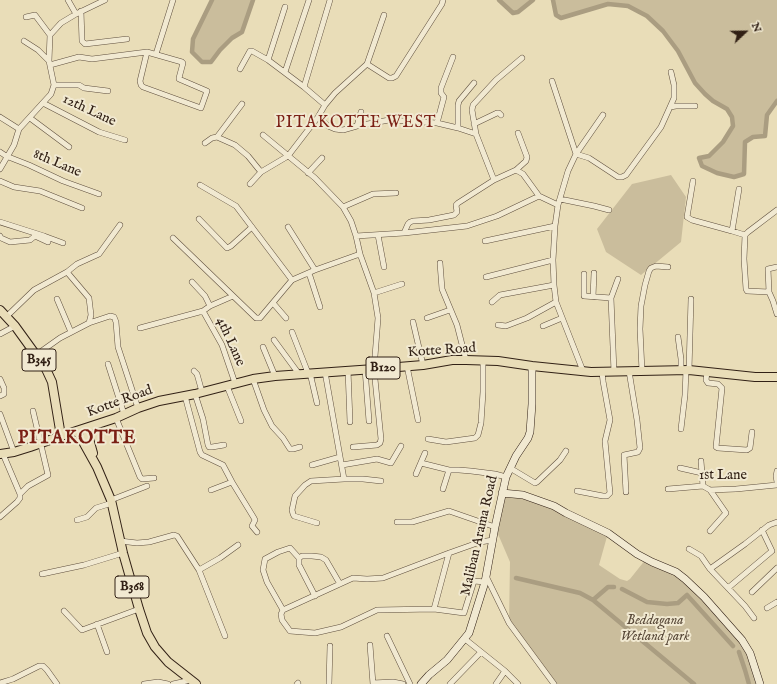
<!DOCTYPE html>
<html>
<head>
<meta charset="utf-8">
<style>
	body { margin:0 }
	#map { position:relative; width:777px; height:684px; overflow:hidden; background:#e9ddb8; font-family:"IM FELL English",serif }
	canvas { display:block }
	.north { position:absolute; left:725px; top:12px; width:40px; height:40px; -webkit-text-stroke:3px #f1e9d1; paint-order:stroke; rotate:68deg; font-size:11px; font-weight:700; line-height:16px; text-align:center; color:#312015 }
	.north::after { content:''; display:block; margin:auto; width:14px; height:18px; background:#312015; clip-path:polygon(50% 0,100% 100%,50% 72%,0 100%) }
</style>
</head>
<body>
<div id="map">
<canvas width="777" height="684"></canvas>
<div class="north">N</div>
</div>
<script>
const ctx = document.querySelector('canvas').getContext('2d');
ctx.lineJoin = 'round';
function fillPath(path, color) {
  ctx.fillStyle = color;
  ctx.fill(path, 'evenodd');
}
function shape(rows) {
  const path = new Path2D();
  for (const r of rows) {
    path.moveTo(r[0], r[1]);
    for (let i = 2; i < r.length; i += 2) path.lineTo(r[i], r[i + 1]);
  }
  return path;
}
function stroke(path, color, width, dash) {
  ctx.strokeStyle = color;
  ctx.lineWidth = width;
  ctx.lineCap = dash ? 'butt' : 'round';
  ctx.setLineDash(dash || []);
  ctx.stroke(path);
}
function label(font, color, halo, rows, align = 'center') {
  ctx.font = font + ' "IM FELL English",serif';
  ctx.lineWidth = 4;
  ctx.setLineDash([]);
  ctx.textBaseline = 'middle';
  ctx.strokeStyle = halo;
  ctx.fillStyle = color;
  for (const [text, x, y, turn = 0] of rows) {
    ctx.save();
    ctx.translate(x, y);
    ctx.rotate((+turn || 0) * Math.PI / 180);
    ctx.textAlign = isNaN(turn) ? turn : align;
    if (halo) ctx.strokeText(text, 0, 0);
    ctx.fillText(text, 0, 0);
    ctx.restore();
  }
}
const green = shape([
	[212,0,253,0,242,32,232,38,220,50,211,62,202,62,192,52,193,39],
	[499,0,533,0,518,12,513,13],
	[553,0,777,0,777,101,767,115,765,136,753,137,746,142,744,174,734,177,717,173,702,166,699,158,710,156,723,142,733,126,732,117,727,109,713,101,705,94,695,83,678,51,663,31,647,16,628,6,608,4,561,18,556,15],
	[671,175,686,197,681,242,641,275,606,252,597,229,632,184],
	[502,493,523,495,608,533,599,565,620,579,627,581,630,579,646,559,676,572,742,640,760,684,554,684,509,623,510,562,495,527]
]);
const canal = shape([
	[212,0,193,39,192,52,202,62,211,62,220,50,232,38,242,32,253,0],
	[499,0,513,13,518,12,533,0],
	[553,0,556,15,561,18,608,4,628,6,647,16,663,31,678,51,695,83,705,94,713,101,727,109,732,117,733,126,723,142,709,156,699,158,702,166,717,173,734,177,744,174,745,142,753,137,765,136,767,115,777,101],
	[516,578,580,593,593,600,694,684],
	[622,589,647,602,667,604,678,603,687,595,733,646],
	[593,600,608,587,614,587],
	[739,652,745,670,749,684]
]);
const street = shape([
	[68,0,76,14],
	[81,11,82,41,85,44,127,39],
	[26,17,35,15,50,35],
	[24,41,38,50,49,61],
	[156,54,173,0],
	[268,60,285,7],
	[367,64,389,78,392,78,396,76,442,4,443,0],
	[50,65,79,57,92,59,147,52,182,62,183,63,179,78,179,79,207,91,201,108,143,87,141,85,140,81,147,52],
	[240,69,250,51,252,51,268,60,304,87,325,105],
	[285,72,309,0],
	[552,81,576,154,589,158,618,177,622,177,626,175,661,127,670,107,676,106,695,106],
	[54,85,79,85,84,88,108,91],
	[304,87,330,0],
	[43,103,99,132,125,140],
	[670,107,674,98,674,85,671,72],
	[0,117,19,129],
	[318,117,328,126,335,129,343,130,357,126,361,112],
	[30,118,69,147],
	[437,123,444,97,441,93,441,88,453,57],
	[474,124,497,113,499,113,501,115],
	[357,126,389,120,437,123,458,128,476,134,472,110,473,105,496,80,522,58],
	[458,128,458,105,459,101,474,83],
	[476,134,494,180,516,170,523,174,539,196,558,205],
	[263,135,315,178,343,207,351,221,356,236,360,254,374,293,378,318,374,369,381,439,380,443,377,445,353,447],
	[217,137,242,104],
	[205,143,212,138,217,137,235,145,248,156,261,172],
	[0,152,6,156,29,165,63,181,99,194],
	[0,169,14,145,19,129,51,94,54,85,49,61,50,35,61,23,76,14,105,0],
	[516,170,526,161,527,157,518,133],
	[308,173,322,158],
	[0,181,14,187,40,191,82,208],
	[693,181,687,217,692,220,732,231,739,189],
	[250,184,261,172,288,156,318,117,325,105,335,93,367,64,384,15],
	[200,185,236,206,292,280],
	[560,199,594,206,609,210],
	[343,207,373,194,396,193],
	[777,210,748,232,745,235,744,259,746,289,747,291,769,292,773,301,777,314],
	[199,219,227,248,231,246,252,227],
	[0,222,44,236,63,243],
	[288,227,315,270],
	[732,231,745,235],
	[404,233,408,224,410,222,413,221,429,220,454,215,457,212,456,205,458,203,494,180],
	[378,235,384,267],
	[0,236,1,238,10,242,30,240,35,236,48,242],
	[356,236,404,233,467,226,497,216,539,196],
	[173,238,256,318,260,318,292,280,315,270,360,254],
	[485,241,555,226],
	[440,263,442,289,457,325,466,360],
	[67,272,89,298,91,315,89,323],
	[309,273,320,307],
	[584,274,584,296,611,298,614,372],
	[486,277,553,260],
	[192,282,205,296,210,306],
	[769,292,768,269,777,267],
	[374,293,402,284],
	[593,297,594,273],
	[611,298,618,279],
	[57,299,71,332],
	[492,302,500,295,554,285],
	[273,303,286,318],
	[203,311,222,345,235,383],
	[6,317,34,290,67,272,77,264,99,254,120,225],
	[427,318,450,310],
	[413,322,423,365],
	[498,325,506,326,527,318,556,302],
	[543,326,562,318],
	[140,328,203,311,210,306,233,296],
	[292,332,308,373],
	[0,334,15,326],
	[678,337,681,359,681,370],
	[274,340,299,374],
	[263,347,275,376],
	[36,355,60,338,89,323,110,316,114,317,116,322,118,347,138,408],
	[108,364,124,414],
	[407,366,418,420],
	[365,369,369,421],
	[348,370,350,422],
	[689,370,691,299],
	[194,371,197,374,202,392],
	[583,371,556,302,554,285,553,260,555,226,558,205,568,171,576,154,603,115],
	[642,371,640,329,641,306,645,285,649,271,651,268,656,266,668,267],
	[707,372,706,380,708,383,718,384,722,388,716,447,718,448,747,450,750,448,752,432],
	[310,373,317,403],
	[0,379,4,388,4,394,0,396],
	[253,379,264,410,272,426,283,438,290,449,293,449,300,447],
	[227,386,241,421],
	[195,394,203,419,208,445,209,447,212,447,224,445],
	[185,396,200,452,202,455,223,465,232,482,254,518,255,520,252,526,257,532],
	[0,414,14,452],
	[116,418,140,477,142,479,154,478],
	[681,429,685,395,686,370],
	[428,439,446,442,475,438,478,435,481,423,483,392,483,361],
	[3,454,20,494],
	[701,461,703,486],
	[421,463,449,470,459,470,471,471,495,474,506,477],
	[312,465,340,457],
	[342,465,377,459,391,463,401,446],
	[510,468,535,483,537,482,560,460,566,451],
	[680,468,702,473],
	[777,471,776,476,777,482],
	[416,474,425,453],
	[344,479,363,479,381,481],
	[443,489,449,470],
	[668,489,703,486,710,490,736,489,777,485],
	[211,490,232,482],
	[710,490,726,513,710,531],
	[577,491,603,496,607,496,610,493,605,441,610,420,603,381,602,372],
	[626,492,624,455,638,452,640,448,637,420,629,371],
	[111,500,147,486],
	[0,517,17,502,20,498,20,494,28,486,48,475,33,411],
	[77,520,87,517,96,508,112,503],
	[397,522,412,522,449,511,495,527],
	[317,523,294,516,293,514,292,510,295,496,305,485,311,481,344,479,325,372],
	[120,541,137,543,149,542,174,535,177,536,199,570,225,636],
	[689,549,701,556,710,569,745,606,754,618],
	[710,569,745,544,769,525,777,522],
	[199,570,220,558,238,545],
	[42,574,84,565,123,553],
	[486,576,509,623,554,684],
	[485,582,474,581,464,613,434,609,377,610,341,627,315,633,290,631,282,620,281,614,283,610,353,578,367,579,383,578,449,553,480,542,493,540],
	[728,588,772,551,762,530],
	[752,592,777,568],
	[315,596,299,565,299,558,302,556,312,556,321,557,326,560,340,584],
	[767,608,777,602],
	[434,609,449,553],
	[283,610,267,582,263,570,265,559,278,552,290,548,299,558],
	[64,611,81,629,82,630,139,609],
	[97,624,107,652],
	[387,636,410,684],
	[465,639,505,671,518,684],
	[370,645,373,684],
	[0,683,13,679,39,666,43,666,47,670,57,684],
	[373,683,393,682,403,684],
	[144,684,158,682,168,684],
	[173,684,191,680],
	[297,684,298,683],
	[329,684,330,646],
	[450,684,481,652],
	[496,684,505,671]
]);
const secondary = shape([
	[502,493,523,495,554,506,566,513,608,533,637,554,652,562,676,572,685,579,704,597,742,640,750,653,760,684],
	[421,684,429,675,447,660,469,633,485,582,495,527,506,477,516,456,528,438,530,432,532,404,532,366]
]);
const primary = shape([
	[0,310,15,326,36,355,46,369,52,382,61,436],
	[86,428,93,453],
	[77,431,97,467,111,500,123,553,139,609,147,633,155,647,168,662,196,684],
	[0,454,14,452,30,447,61,436,116,418,138,408,159,401,195,394,253,379,275,376,374,369,423,365,452,360,466,360,498,361,532,366,591,372,689,370,755,377,777,377]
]);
const shields = [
	[39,360,34],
	[383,368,34],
	[132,587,34]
];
const shieldNames = [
	["B345",39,360],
	["B120",383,368],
	["B368",132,587]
];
const streetNames = [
	["12th Lane",89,111,25],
	["8th Lane",57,164,23],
	["4th Lane",230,342,66],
	["Kotte Road",442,351,-4],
	["Kotte Road",120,402,-20],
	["1st Lane",723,476],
	["Maliban Arama Road",480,536,-77]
];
const parkNames = [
	["Beddagana",655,621],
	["Wetland park",655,637]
];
const quarterNames = [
	["PITAKOTTE WEST",356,124]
];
const districtNames = [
	["PITAKOTTE",77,439]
];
fillPath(green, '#cabd9c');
stroke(canal, '#aa9d81', 4.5);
stroke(street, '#5f4f3e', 6);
stroke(secondary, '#312015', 8);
stroke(primary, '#312015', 10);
stroke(street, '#f1e9d1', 5);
stroke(secondary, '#f1e9d1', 7);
stroke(primary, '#e9ddb8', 8);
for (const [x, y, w] of shields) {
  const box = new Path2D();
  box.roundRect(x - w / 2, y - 11, w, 22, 3);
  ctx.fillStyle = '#f1e9d1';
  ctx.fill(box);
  stroke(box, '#312015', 1);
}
label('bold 13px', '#312015', null, shieldNames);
label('14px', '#312015', '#f1e9d1', streetNames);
label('italic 14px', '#574737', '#f1e9d1', parkNames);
ctx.letterSpacing = '1px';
label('16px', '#7a1f14', '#f1e9d1', quarterNames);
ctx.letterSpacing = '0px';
ctx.letterSpacing = '1px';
label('bold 18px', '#7a1f14', '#f1e9d1', districtNames);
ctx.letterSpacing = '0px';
</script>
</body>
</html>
